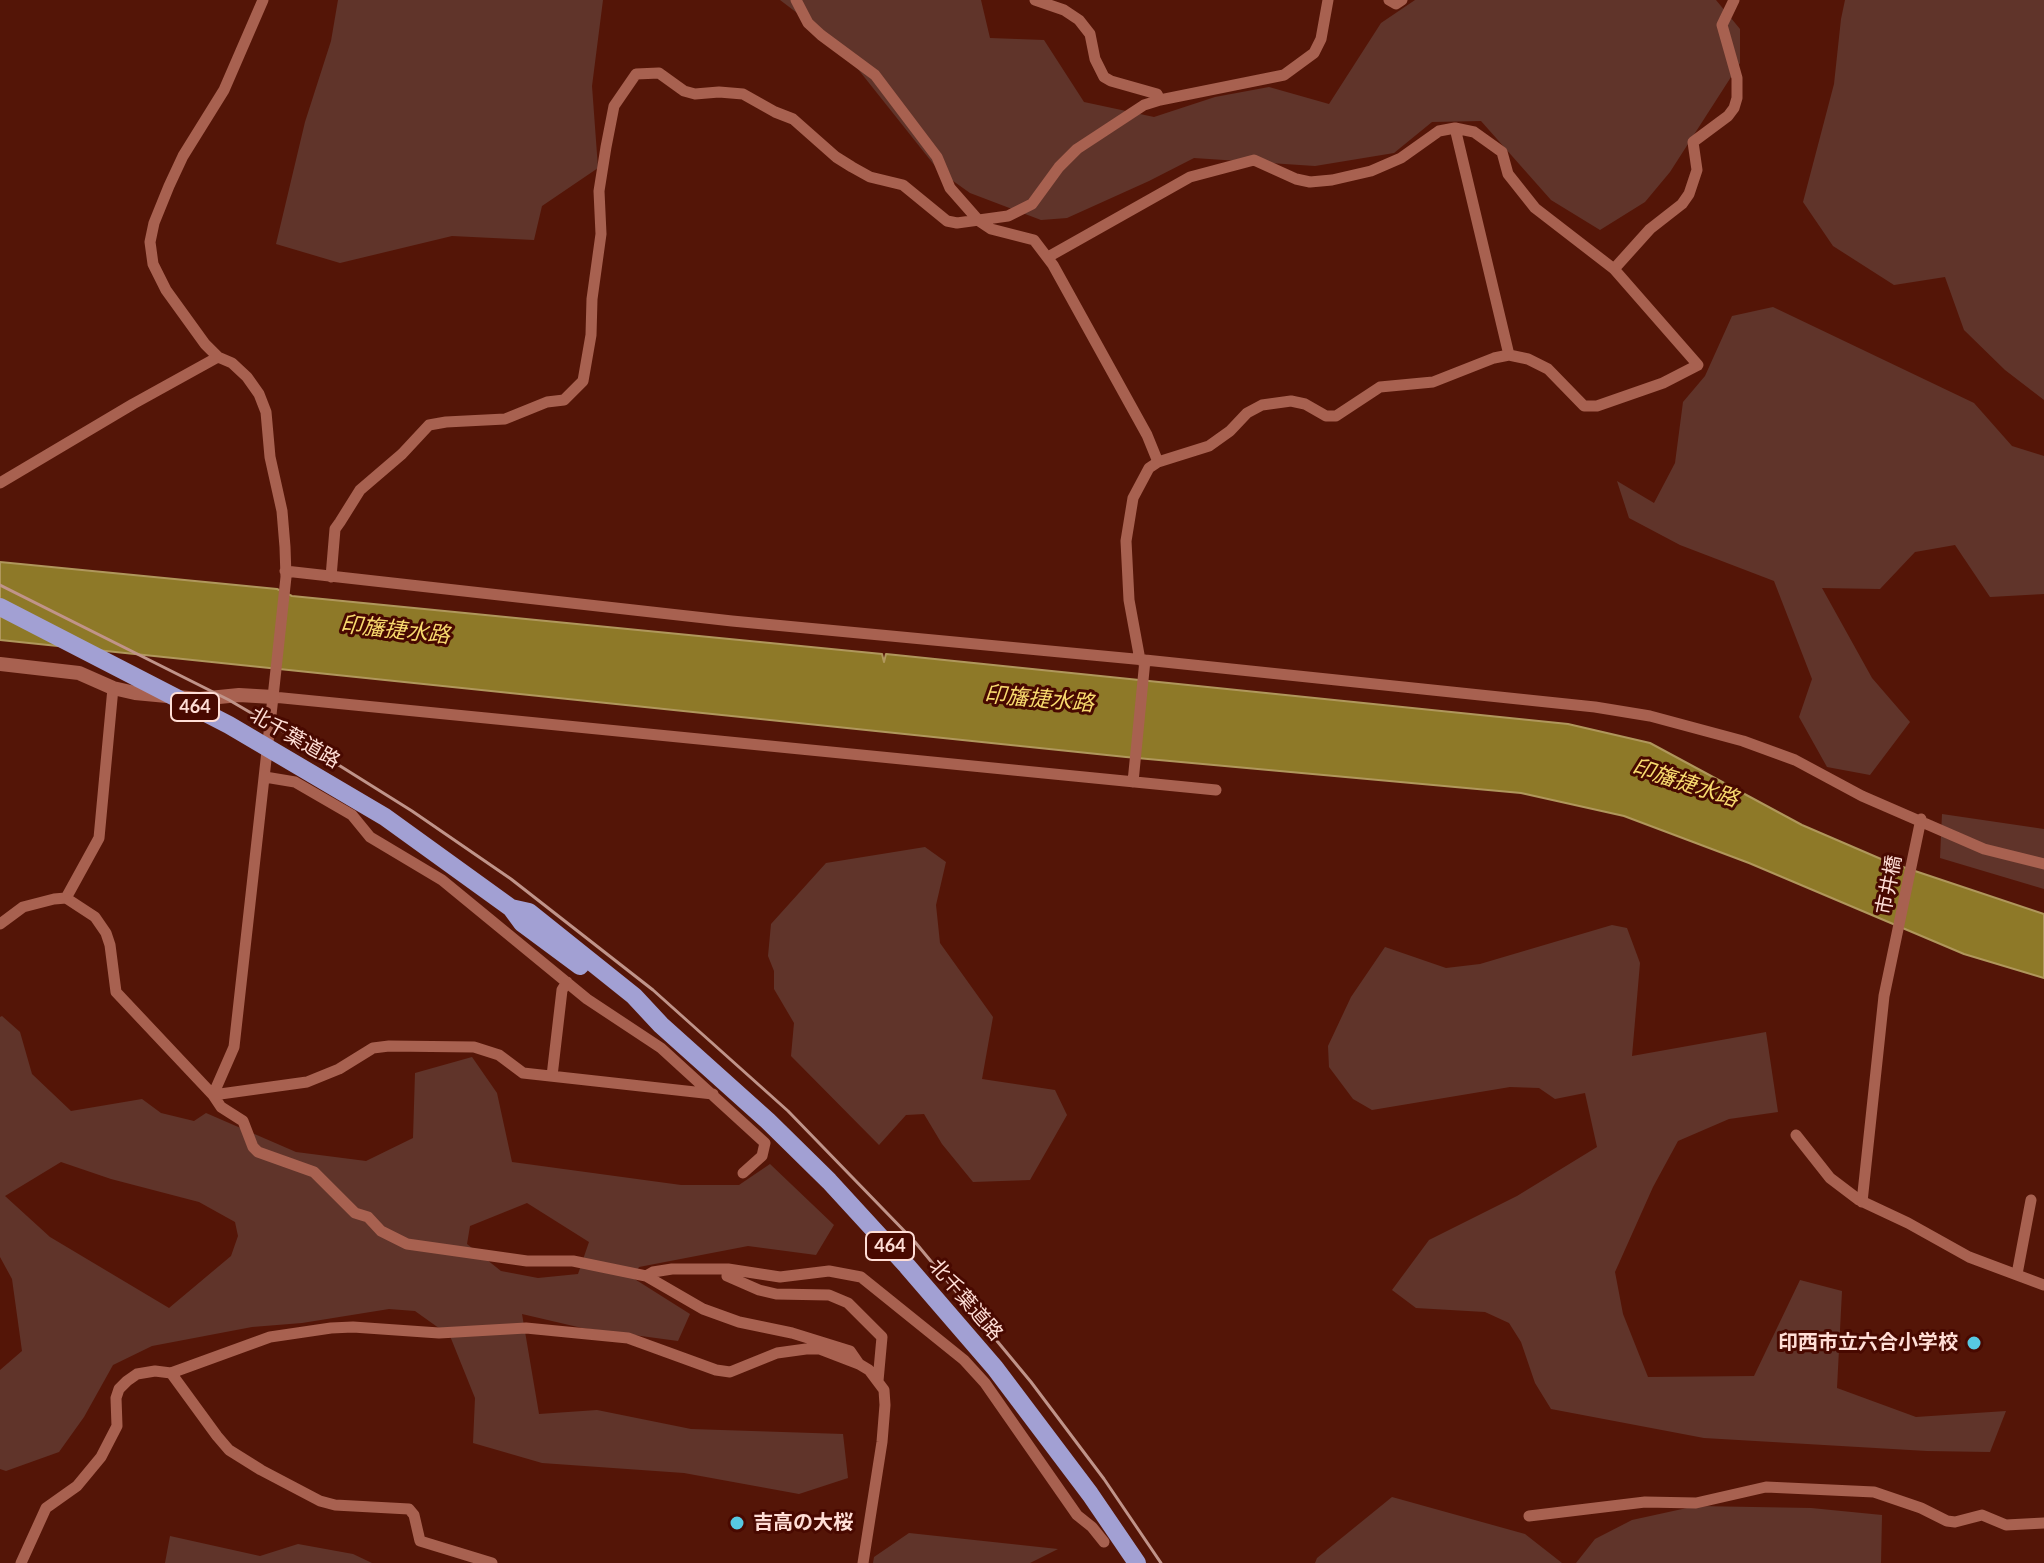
<!DOCTYPE html>
<html>
<head>
<meta charset="utf-8">
<style>
	body { margin:0 }
	canvas { display:block; background:#541507 }
</style>
</head>
<body>
<canvas width="2044" height="1563"></canvas>
<script>
const ctx = document.querySelector('canvas').getContext('2d');
ctx.lineJoin = 'round';
function fillPath(path, color) {
  ctx.fillStyle = color;
  ctx.fill(path, 'evenodd');
}
function shape(rows) {
  const path = new Path2D();
  for (const r of rows) {
    path.moveTo(r[0], r[1]);
    for (let i = 2; i < r.length; i += 2) path.lineTo(r[i], r[i + 1]);
  }
  return path;
}
function stroke(path, color, width, dash) {
  ctx.strokeStyle = color;
  ctx.lineWidth = width;
  ctx.lineCap = dash ? 'butt' : 'round';
  ctx.setLineDash(dash || []);
  ctx.stroke(path);
}
function label(font, color, halo, rows, align = 'center') {
  ctx.font = font + ' Lato,"Noto Sans JP",sans-serif';
  ctx.lineWidth = 6;
  ctx.setLineDash([]);
  ctx.textBaseline = 'middle';
  ctx.strokeStyle = halo;
  ctx.fillStyle = color;
  for (const [text, x, y, turn = 0] of rows) {
    ctx.save();
    ctx.translate(x, y);
    ctx.rotate((+turn || 0) * Math.PI / 180);
    ctx.textAlign = isNaN(turn) ? turn : align;
    if (halo) ctx.strokeText(text, 0, 0);
    ctx.fillText(text, 0, 0);
    ctx.restore();
  }
}
const green = shape([
	[338,0,603,0,592,86,598,168,542,206,534,240,452,236,340,263,276,244,305,122,331,41],
	[780,0,981,0,990,38,1044,40,1084,102,1154,117,1215,97,1269,87,1329,104,1381,23,1415,0,1716,0,1740,29,1740,63,1670,172,1645,202,1600,230,1551,200,1481,121,1432,122,1394,153,1315,166,1194,158,1149,181,1067,218,1041,220,970,193,939,171,838,44],
	[1845,0,2044,0,2044,400,2005,370,1964,330,1945,277,1894,285,1833,246,1803,202,1834,84,1841,19],
	[1773,307,1974,403,2012,446,2044,456,2044,594,1990,597,1955,545,1915,552,1880,589,1822,588,1872,678,1910,722,1870,775,1827,767,1799,717,1812,679,1774,581,1680,545,1629,518,1617,481,1654,503,1675,463,1683,402,1705,376,1732,316],
	[1942,814,2044,829,2044,889,1940,858],
	[925,847,946,862,936,905,940,943,993,1017,982,1079,1055,1090,1067,1115,1030,1180,973,1182,942,1144,924,1114,906,1115,879,1145,791,1056,794,1023,774,989,774,971,768,956,771,924,826,863],
	[1612,925,1627,928,1640,963,1632,1056,1766,1032,1778,1112,1729,1119,1678,1141,1653,1187,1615,1272,1623,1314,1648,1377,1754,1376,1800,1280,1842,1291,1837,1388,1916,1417,2006,1411,1990,1452,1927,1451,1704,1438,1551,1409,1535,1383,1521,1342,1509,1323,1485,1312,1416,1308,1392,1290,1429,1240,1517,1196,1597,1147,1585,1093,1555,1099,1539,1088,1510,1087,1372,1110,1353,1099,1329,1067,1328,1046,1351,997,1385,947,1446,968,1480,964],
	[2,1016,20,1032,32,1074,71,1111,142,1099,161,1113,194,1121,206,1113,296,1152,366,1161,413,1138,415,1073,472,1057,497,1093,512,1162,681,1185,739,1185,770,1164,834,1225,816,1255,748,1246,639,1267,633,1278,690,1314,678,1341,582,1328,522,1314,539,1414,597,1410,691,1429,843,1434,848,1478,799,1494,684,1473,542,1463,473,1443,475,1398,450,1336,415,1311,389,1309,302,1323,252,1327,152,1346,113,1365,84,1417,59,1452,6,1471,0,1469,0,1370,22,1351,12,1279,0,1257,0,1017],
	[61,1162,111,1179,199,1202,235,1222,238,1236,231,1256,169,1308,50,1237,5,1196],
	[527,1203,589,1242,578,1274,538,1278,501,1271,467,1244,470,1226],
	[1392,1497,1525,1534,1562,1563,1315,1563,1317,1558],
	[1696,1506,1811,1508,1882,1515,1881,1563,1576,1563,1595,1539,1632,1520],
	[909,1533,1058,1549,1030,1563,873,1563,874,1557],
	[170,1536,260,1556,298,1544,353,1554,372,1563,165,1563]
]);
const water = shape([
	[0,562,277,589,292,596,882,654,884,662,886,654,1568,724,1650,743,1802,825,1888,862,2044,914,2044,978,1964,954,1749,863,1624,816,1521,793,1126,757,0,640,0,562]
]);
const minor = shape([
	[263,0,224,90,183,156,169,186,154,223,150,242,153,264,166,290,205,344,218,357,232,363,247,377,259,394,266,412,270,457,282,511,285,547,286,577,273,697,234,1047,213,1095,221,1107,243,1121,253,1147,258,1152,314,1172,355,1213,368,1217,381,1231,407,1244,527,1261,573,1261,646,1276,703,1309,739,1322,792,1333,850,1351,859,1364],
	[796,0,808,23,821,35,875,75,937,157,950,188,979,221,991,229,1034,240,1053,265,1147,435,1158,462,1149,468,1133,498,1126,541,1129,600,1140,660],
	[1035,0,1064,10,1079,20,1090,34,1095,59,1104,77,1111,81,1157,94,1160,100],
	[1389,0,1396,4,1402,0],
	[1455,128,1509,355],
	[1048,257,1190,177,1254,160,1296,179,1310,182,1332,180,1371,171,1401,158,1439,131,1455,128,1474,132,1502,152,1508,174,1535,208,1614,269,1698,365,1663,383,1597,406,1584,406,1548,369,1528,359,1509,355,1494,358,1433,382,1380,387,1336,416,1326,416,1305,404,1291,401,1262,405,1247,413,1230,431,1209,446,1158,462],
	[1614,269,1650,229,1682,204,1689,194,1697,170,1693,142,1728,116,1734,108,1737,98,1737,78,1722,25,1734,0],
	[0,483,133,404,218,357],
	[285,571,732,621,1145,660,1595,707,1650,716,1743,741,1795,760,1862,796,1984,849,2044,864],
	[331,577,335,529,340,522,360,490,402,454,429,425,446,422,505,419,547,402,564,400,583,381,591,335,592,299,601,234,599,191,606,147,614,106,636,74,659,73,684,91,695,94,719,92,743,94,775,112,793,119,836,157,852,167,870,177,903,185,947,221,957,223,1008,216,1032,204,1059,167,1077,149,1144,105,1160,100,1284,75,1314,53,1321,39,1328,0],
	[273,697,1216,790],
	[265,777,295,782,352,815,370,837,442,880,587,999,661,1048,765,1143,762,1156,743,1173],
	[1133,782,1145,660],
	[66,898,99,838,113,688],
	[0,924,23,907,54,899,66,898,95,917,106,933,110,945,116,992,213,1095,307,1082,339,1069,373,1048,389,1046,474,1047,499,1055,523,1073,713,1094],
	[552,1076,562,990,567,982],
	[1796,1135,1830,1178,1859,1200,1908,1223,1969,1257,2044,1285],
	[1862,1202,1884,996,1921,819],
	[2017,1274,2031,1200],
	[646,1276,653,1272,672,1269,728,1269],
	[171,1373,217,1436,229,1450,261,1470,320,1501,335,1505,409,1509,414,1515,420,1541,492,1563],
	[878,1381,882,1337,848,1303,829,1295,776,1294,759,1290,727,1276,728,1269,780,1277,829,1271,861,1277,964,1360,985,1383,1077,1515,1092,1527,1104,1542],
	[1529,1516,1645,1502,1696,1503,1766,1487,1874,1492,1921,1508,1947,1521,1955,1522,1982,1515,2006,1525,2044,1523],
	[21,1563,46,1508,77,1486,101,1457,117,1426,116,1398,119,1389,127,1381,137,1374,155,1371,171,1373,270,1337,331,1328,353,1327,439,1333,526,1328,628,1338,716,1370,730,1372,777,1353,806,1349,820,1349,859,1364,869,1370,884,1390,885,1405,882,1442,863,1563]
]);
const tertiary = shape([
	[0,664,79,673,113,688,135,693,199,699,239,695,273,697]
]);
const trunk = shape([
	[0,607,229,725,385,817,511,908,522,923,580,966],
	[511,908,529,912,634,996,661,1025,768,1121,829,1181,907,1266,995,1368,1090,1494,1137,1563]
]);
const rail = shape([
	[0,585,229,700,321,754,412,811,511,879,653,990,788,1111,915,1242,1031,1382,1104,1479,1161,1563]
]);
const markers = [
	[1974,1343,8,"#57c9e2"],
	[737,1523,8,"#57c9e2"]
];
const shields = [
	[195,707,48],
	[890,1246,48]
];
const shieldNames = [
	["464",195,707],
	["464",890,1246]
];
const streetNames = [
	["北千葉道路",295,738,30],
	["市井橋",1889,885,-79],
	["北千葉道路",966,1300,49]
];
const poiNames = [
	["印西市立六合小学校",1958,1343],
	["吉高の大桜",753,1523,"left"]
];
const waterNames = [
	["印旛捷水路",395,630,6],
	["印旛捷水路",1039,699,5],
	["印旛捷水路",1685,783,18]
];
fillPath(green, '#60342a');
fillPath(water, '#8e7928');
stroke(water, '#b0975c', 2);
stroke(minor, '#a86150', 11);
stroke(tertiary, '#a86150', 14);
stroke(trunk, '#a2a0d3', 18);
stroke(rail, '#c0948a', 3);
for (const [x, y, r, color] of markers) {
  const dot = new Path2D();
  dot.arc(x, y, r, 0, 2 * Math.PI);
  ctx.fillStyle = color;
  ctx.fill(dot);
  stroke(dot, '#480900', 3);
}
for (const [x, y, w] of shields) {
  const box = new Path2D();
  box.roundRect(x - w / 2, y - 14, w, 28, 6);
  ctx.fillStyle = '#480900';
  ctx.fill(box);
  stroke(box, '#ffded6', 2);
}
label('bold 18px', '#ffded6', null, shieldNames);
label('20px', '#ffded6', '#480900', streetNames);
label('bold 20px', '#ffded6', '#480900', poiNames, 'right');
label('italic 22px', '#f8da6e', '#480900', waterNames);
</script>
</body>
</html>
